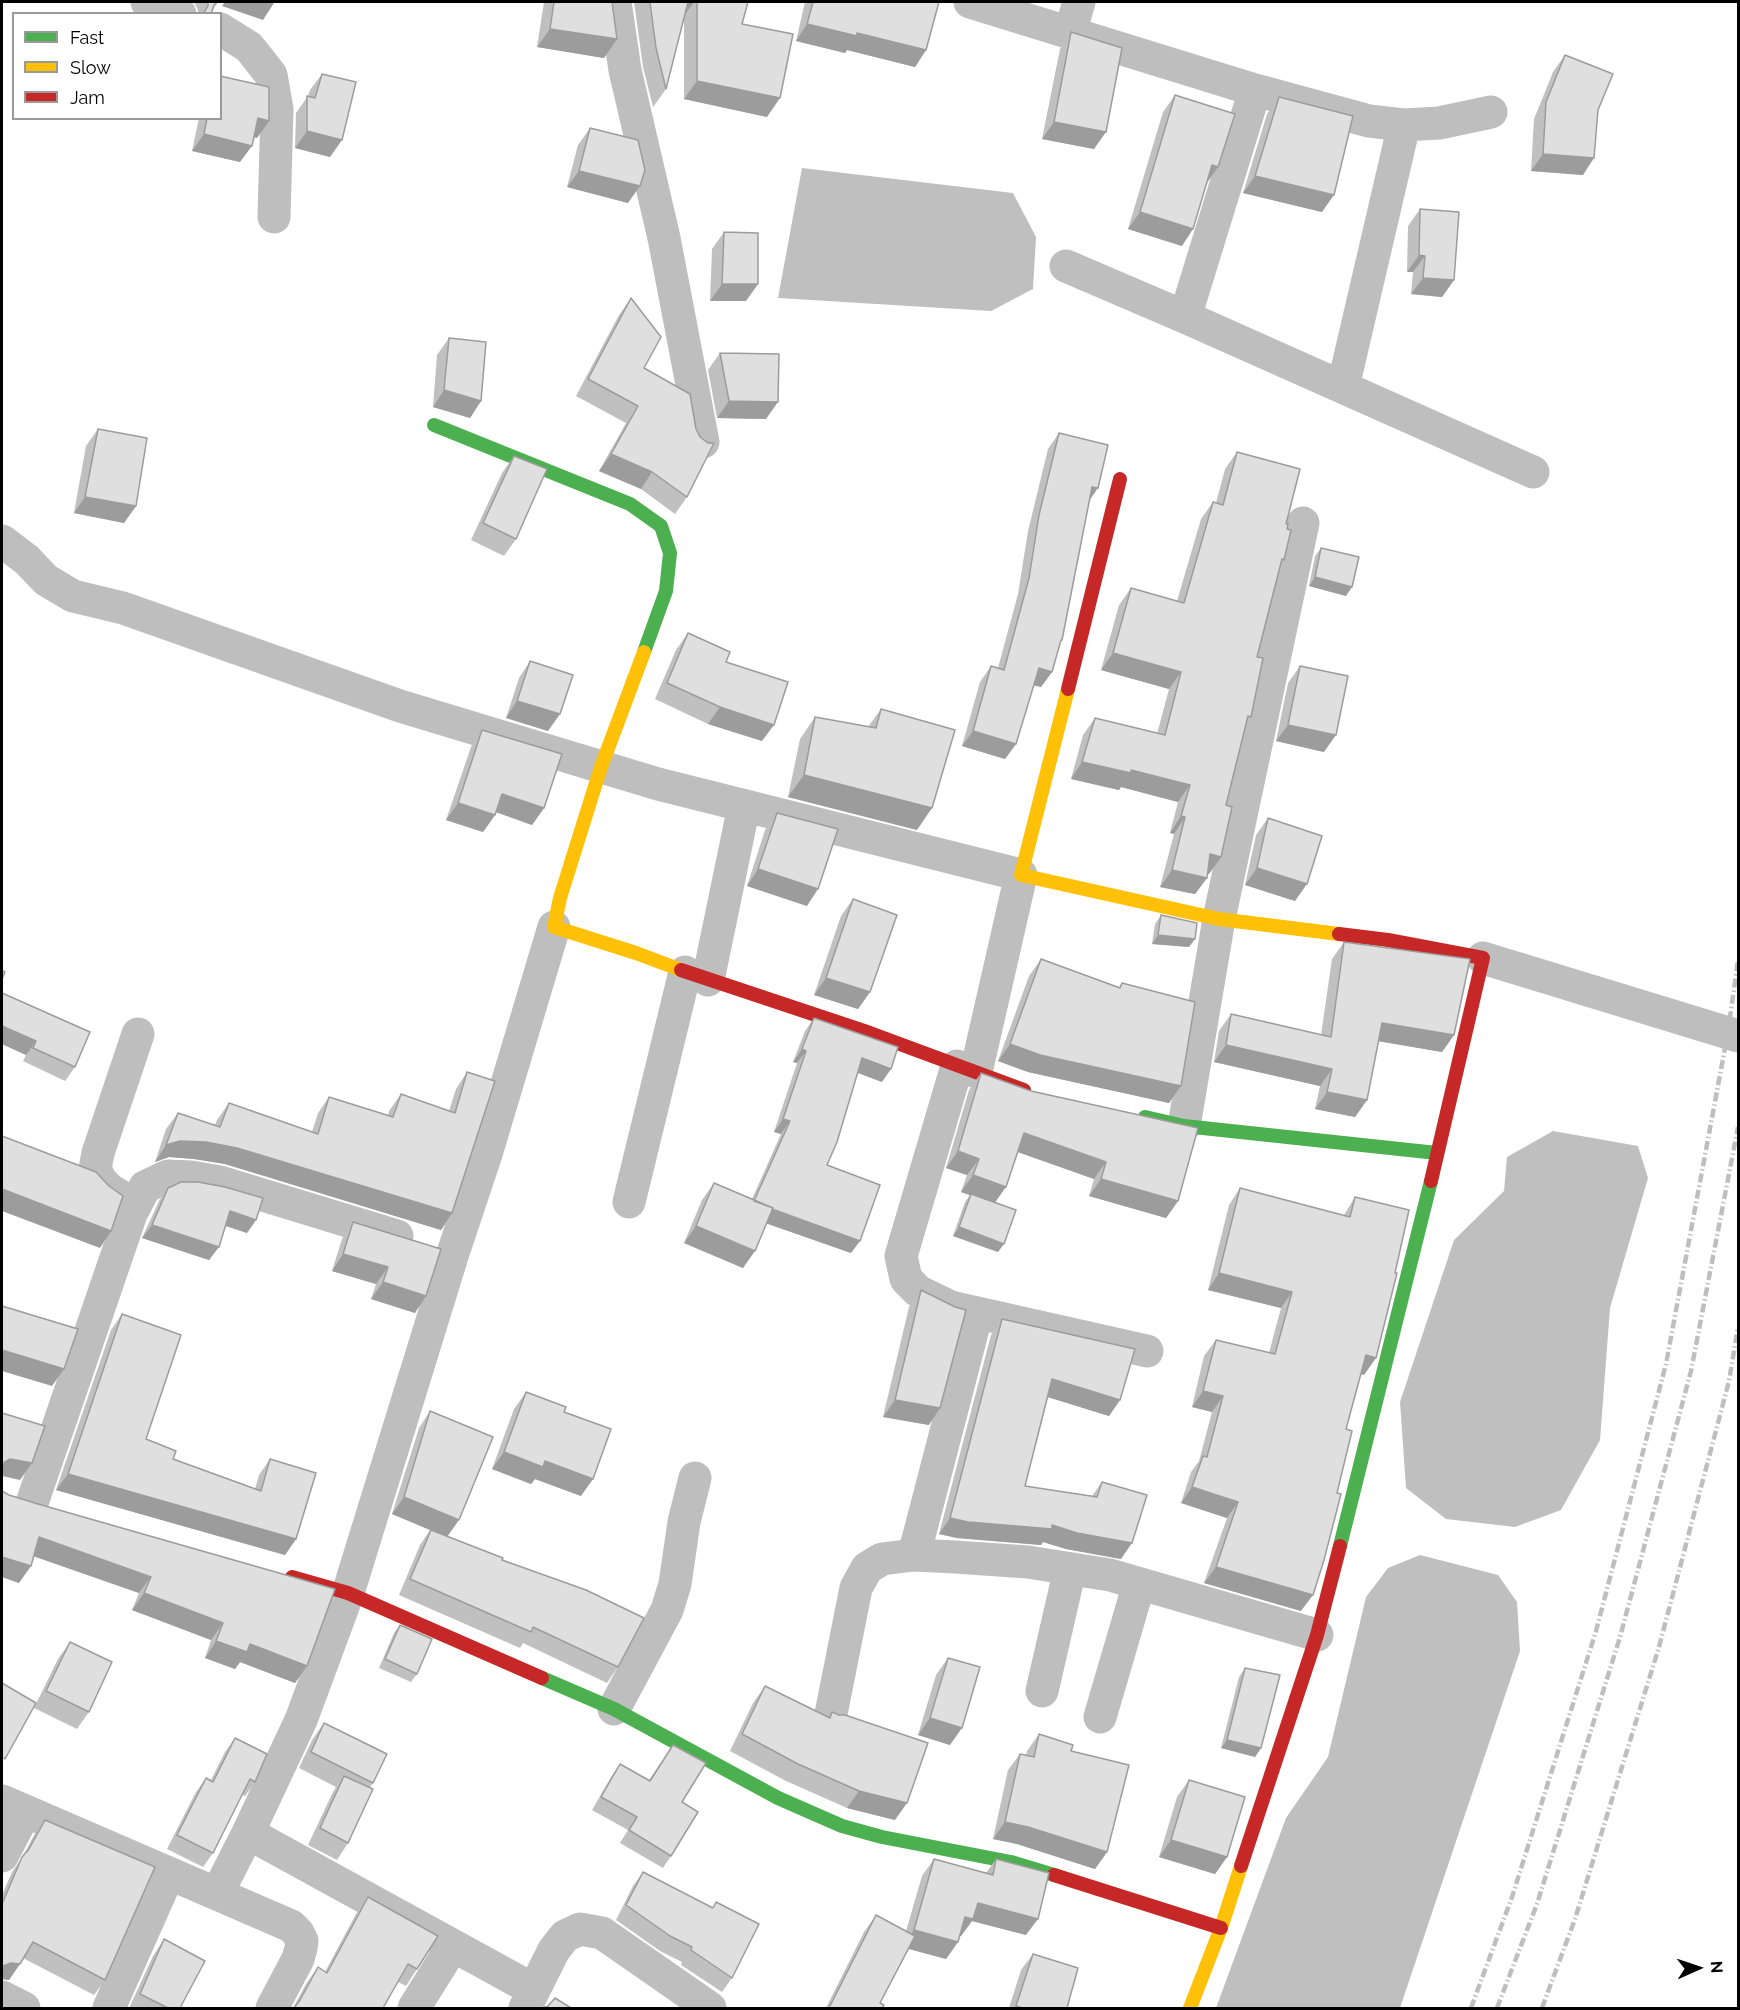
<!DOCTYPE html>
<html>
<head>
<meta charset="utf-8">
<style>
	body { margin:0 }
	#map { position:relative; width:1740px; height:2010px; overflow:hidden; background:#fff; font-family:Raleway,sans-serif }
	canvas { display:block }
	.frame { position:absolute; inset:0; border:3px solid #000; pointer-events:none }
	.legend { position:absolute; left:12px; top:12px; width:210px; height:108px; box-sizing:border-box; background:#fff; border:2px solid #999; margin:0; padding:8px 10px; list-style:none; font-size:18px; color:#000 }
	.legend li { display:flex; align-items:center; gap:12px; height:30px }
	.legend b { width:30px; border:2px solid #999 }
	.north { position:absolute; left:1668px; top:1938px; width:60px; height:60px; -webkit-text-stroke:4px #fff; paint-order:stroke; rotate:87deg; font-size:16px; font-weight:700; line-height:24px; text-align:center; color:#000 }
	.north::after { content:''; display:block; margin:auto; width:21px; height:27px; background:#000; clip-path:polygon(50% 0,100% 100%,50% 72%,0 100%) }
</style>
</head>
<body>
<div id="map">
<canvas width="1740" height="2010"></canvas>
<div class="frame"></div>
<ul class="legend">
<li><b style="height:8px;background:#4caf50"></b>Fast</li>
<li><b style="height:8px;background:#ffc107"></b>Slow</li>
<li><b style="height:8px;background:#c62828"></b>Jam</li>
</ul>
<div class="north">N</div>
</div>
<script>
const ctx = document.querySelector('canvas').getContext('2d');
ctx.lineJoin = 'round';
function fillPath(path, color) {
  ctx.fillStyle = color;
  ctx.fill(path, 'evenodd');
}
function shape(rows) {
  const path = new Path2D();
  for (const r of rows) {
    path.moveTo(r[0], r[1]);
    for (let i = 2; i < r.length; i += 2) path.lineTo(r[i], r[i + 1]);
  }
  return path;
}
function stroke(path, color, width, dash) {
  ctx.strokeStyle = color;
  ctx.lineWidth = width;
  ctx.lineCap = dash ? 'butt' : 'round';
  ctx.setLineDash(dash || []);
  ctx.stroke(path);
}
const water = shape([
	[802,168,1013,193,1036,237,1033,289,991,311,778,298],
	[1553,1131,1638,1146,1648,1178,1610,1308,1600,1440,1561,1510,1515,1527,1446,1519,1406,1488,1400,1402,1454,1240,1504,1191,1507,1157],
	[1420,1555,1498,1575,1517,1602,1520,1651,1400,2008,1216,2008,1286,1818,1328,1757,1366,1597,1388,1568]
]);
const street = shape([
	[147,2,180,14],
	[615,2,625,70,664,238,703,442],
	[970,2,1255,90,1369,121,1404,125,1439,123,1491,112],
	[220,29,249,47,271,75,277,109,274,217],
	[1070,33,1079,2],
	[1066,266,1185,317,1533,472],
	[1185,317,1255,90],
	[1343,387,1404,125],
	[2,541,27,560,46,580,73,596,123,608,400,706,658,784,1021,875,976,1072],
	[1483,958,1738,1036],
	[708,980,744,806],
	[957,1066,901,1256,906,1279,918,1291,951,1307,1147,1351],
	[1184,1126,1219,919,1303,523],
	[629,1202,685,972],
	[132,1203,110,1190,101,1181,95,1169,98,1153,138,1034],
	[32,1503,131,1214,145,1187,168,1176,191,1177,220,1182,397,1236],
	[914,1555,977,1313],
	[1042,1691,1070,1569],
	[614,1709,667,1610,675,1584,684,1522,695,1478],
	[831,1714,856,1588,867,1568,882,1559,914,1555,955,1557,1028,1562,1110,1575,1317,1635],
	[1100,1717,1139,1584],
	[2,1801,291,1926,298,1933,302,1941,301,1948,298,1959,272,2008],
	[248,1833,534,1990],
	[2,1856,25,1812],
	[217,1894,248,1833,301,1720,348,1593,453,1253,486,1154,554,927],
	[2,1997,24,2008],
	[109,2008,169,1873],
	[414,2008,452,1947],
	[525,2008,554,1950,565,1936,580,1929,602,1933,710,2008]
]);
const fast = shape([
	[434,425,630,504,661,526,670,553,666,591,644,652],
	[1145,1117,1184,1126,1437,1153],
	[1340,1546,1431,1181],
	[542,1678,614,1709,778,1798,842,1826,882,1837,1011,1862,1054,1875]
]);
const slow = shape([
	[644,652,601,767,560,898,554,927,636,953,681,970],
	[1068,689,1021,875,1219,919,1339,934],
	[1190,2008,1221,1928,1241,1866]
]);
const jam = shape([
	[1068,689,1120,479],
	[1339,934,1388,940,1483,958,1431,1181],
	[681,970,870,1033,1024,1090],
	[292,1577,348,1593,542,1678],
	[1241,1866,1317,1635,1340,1546],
	[1054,1875,1221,1928]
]);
const rail = shape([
	[1471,2008,1512,1897,1596,1631,1666,1364,1728,1032,1738,960],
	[1497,2008,1537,1904,1620,1637,1691,1371,1738,1127],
	[1542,2008,1575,1919,1659,1647,1729,1381,1738,1327]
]);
const wall = shape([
	[194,2,218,2,213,9,211,14,198,14,198,10],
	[544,2,612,2,604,58,537,47],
	[634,2,748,2,742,24,767,117,684,99,684,19,666,89,653,107,643,67],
	[805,2,939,2,926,50,915,67,847,50,845,53,796,41],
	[1071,32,1094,149,1042,139,1060,49],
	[1565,55,1598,110,1583,175,1531,171,1534,119,1553,72],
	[322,74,330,157,295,148,296,113,308,96,310,90],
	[1175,95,1218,167,1207,183,1182,246,1128,229,1163,112],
	[1279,97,1322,212,1243,193,1267,114],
	[199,118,220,118,257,138,254,137,240,162,192,151],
	[590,128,628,203,567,187,578,145],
	[1420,209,1454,280,1442,297,1411,294,1413,272,1407,272,1408,226],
	[724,232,746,301,710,301,712,249],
	[631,298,644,368,687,497,675,514,641,489,599,471,626,423,576,396,619,315],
	[449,338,481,401,470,418,433,407,437,355],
	[720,353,766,419,717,418,708,370],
	[98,429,136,506,124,523,74,513,86,446],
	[1059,433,1090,499,1059,645,1052,672,1041,687,1034,685,1016,744,1005,759,962,746,980,682,991,666,998,668,1018,594,1028,531,1048,449],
	[1237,452,1286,524,1287,529,1284,560,1280,566,1257,657,1251,717,1247,723,1209,874,1207,874,1207,878,1195,894,1160,887,1174,834,1170,833,1178,802,1121,787,1119,790,1071,779,1083,735,1095,718,1157,734,1169,689,1101,670,1119,605,1131,588,1177,601,1201,519,1213,502,1216,503,1225,469],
	[514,456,516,539,504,556,471,540,502,473],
	[1321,548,1346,596,1309,586,1315,556],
	[688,633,726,662,762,741,708,724,655,699,676,650],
	[530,661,548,731,506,718,519,678],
	[1300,666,1324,752,1276,741,1288,683],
	[881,709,917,830,788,797,800,739,815,717,868,727],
	[482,730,544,808,532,825,496,812,495,815,483,832,446,820,471,747],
	[777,813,807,906,747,886,765,830],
	[1268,818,1295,901,1245,885,1256,835],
	[853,899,870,992,858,1009,814,995,841,916],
	[1161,915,1189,947,1152,944,1155,924],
	[1344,942,1454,1035,1442,1052,1379,1041,1367,1100,1355,1117,1315,1109,1320,1086,1214,1062,1219,1031,1231,1014,1321,1035,1332,959],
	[1041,959,1119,987,1122,983,1181,1086,1169,1103,1028,1072,998,1061,1029,976],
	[2,993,75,1067,65,1081,23,1061,26,1055,2,1044],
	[814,1018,882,1082,858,1073,827,1165,851,1253,766,1223,743,1268,684,1243,702,1200,714,1183,752,1199,781,1134,774,1132,797,1063,793,1062,805,1031],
	[467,1072,452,1213,441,1230,225,1164,194,1159,169,1157,155,1162,166,1129,178,1113,215,1125,217,1120,229,1103,312,1132,318,1113,329,1097,388,1116,389,1111,401,1094,449,1111,456,1089],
	[981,1073,1178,1201,1166,1218,1089,1196,1094,1179,1018,1152,995,1202,998,1252,953,1236,965,1202,970,1195,961,1192,967,1175,946,1168,969,1090],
	[168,1188,256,1220,247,1233,225,1226,209,1260,142,1238,159,1201],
	[1240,1188,1344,1215,1355,1197,1364,1375,1361,1374,1346,1429,1301,1611,1204,1583,1227,1518,1181,1503,1191,1472,1199,1461,1212,1412,1192,1407,1204,1356,1216,1340,1269,1353,1281,1308,1208,1290,1229,1205],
	[353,1222,441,1249,415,1313,371,1299,376,1284,332,1271,342,1239],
	[921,1290,955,1307,929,1425,883,1417,909,1307],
	[122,1314,146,1439,173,1459,255,1489,259,1475,270,1459,296,1539,285,1555,56,1490,111,1330],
	[1002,1319,1120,1400,1109,1416,1048,1397,1025,1486,1092,1496,1102,1482,1121,1559,1066,1549,1043,1542,1041,1545,957,1538,939,1534,991,1335],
	[526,1392,564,1412,581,1496,535,1479,531,1484,492,1469,514,1409],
	[430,1411,447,1536,502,1560,618,1667,607,1683,523,1643,520,1648,399,1595,420,1545,430,1530,392,1514,419,1428],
	[2,1491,307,1666,295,1683,240,1662,235,1669,205,1658,211,1640,132,1610,139,1593,34,1556,19,1583,2,1577],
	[400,1625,417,1674,411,1682,379,1668,394,1633],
	[70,1642,89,1712,77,1729,34,1708,58,1659],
	[948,1658,950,1745,918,1735,936,1675],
	[1245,1668,1261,1748,1255,1757,1221,1748,1239,1677],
	[765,1686,828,1717,832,1712,895,1820,847,1808,786,1781,730,1751,753,1703],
	[324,1723,373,1783,370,1787,348,1843,337,1860,308,1845,333,1792,336,1787,299,1768,312,1740],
	[1039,1734,1071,1751,1107,1852,1095,1869,1017,1844,993,1839,1008,1770,1020,1754,1026,1755,1027,1751],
	[235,1738,255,1782,245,1796,242,1795,213,1853,203,1867,167,1849,196,1792,206,1778,211,1780,225,1752],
	[673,1745,682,1802,671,1856,663,1868,620,1843,628,1830,592,1810,611,1777,620,1764,649,1780],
	[1189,1780,1227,1857,1215,1874,1159,1857,1177,1797],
	[45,1820,105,1980,94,1995,23,1958,9,1980,2,1979,2,1895,12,1872,23,1856,34,1835],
	[934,1859,986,1873,996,1859,1026,1935,972,1921,961,1936,960,1936,958,1942,946,1959,909,1949,880,2003,882,2008,826,2008,864,1932,876,1915,906,1931,922,1876],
	[643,1872,712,1908,716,1902,732,1978,722,1992,681,1965,682,1962,660,1951,616,1920,633,1886],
	[368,1897,417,1969,406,1986,398,1982,383,2008,293,2008,306,1984,318,1967,325,1972,356,1914],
	[164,1939,180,2008,129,2008,153,1956],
	[1033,1954,1067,2008,1009,2008,1021,1970]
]);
const shadedWall = shape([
	[225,2,270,2,274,3,263,20,222,6],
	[686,2,694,2,684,16],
	[807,24,857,33,926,50,915,67,847,50,845,53,796,41],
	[550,29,617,39,604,58,537,47],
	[697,81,780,98,767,117,684,99],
	[258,118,269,121,257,138,246,135],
	[1054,122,1106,132,1094,149,1042,139],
	[307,131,342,140,330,157,295,148],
	[204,134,252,146,240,162,192,151],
	[1543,154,1594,158,1583,175,1531,171],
	[1212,165,1218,167,1206,184],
	[579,171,640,186,628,203,567,187],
	[1255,176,1334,195,1322,212,1243,193],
	[1140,212,1193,229,1182,246,1128,229],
	[1419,255,1425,256,1413,272,1407,272],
	[1423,278,1454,280,1442,297,1411,294],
	[722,284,758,284,746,301,710,301],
	[444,390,481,401,470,418,433,407],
	[729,401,778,402,766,419,717,418],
	[611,454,652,472,641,489,599,471],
	[1092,487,1098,488,1087,504],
	[85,497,136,506,124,523,74,513],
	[1315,577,1352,587,1346,596,1309,586],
	[1113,653,1181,672,1169,689,1101,670],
	[1039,668,1052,672,1041,687,1028,684],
	[517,701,560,714,548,731,506,718],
	[720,707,774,725,762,741,708,724],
	[1288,725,1336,735,1324,752,1276,741],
	[973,731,1016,744,1005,759,962,746],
	[1082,762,1131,770,1190,785,1178,802,1121,787,1119,790,1071,779],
	[804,775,932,808,917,830,788,797],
	[502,794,544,808,532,825,490,810],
	[458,803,495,815,483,832,446,820],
	[1181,816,1185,817,1174,834,1170,833],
	[1210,854,1221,857,1209,874,1198,871],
	[1257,868,1307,884,1295,901,1245,885],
	[758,869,818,889,807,906,747,886],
	[1172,870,1207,878,1195,894,1160,887],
	[1158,935,1195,939,1189,947,1152,944],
	[826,978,870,992,858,1009,814,995],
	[1382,1023,1454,1035,1442,1052,1371,1040],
	[2,1026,36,1041,26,1055,2,1044],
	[1010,1044,1181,1086,1169,1103,1028,1072,998,1061],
	[1226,1045,1332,1069,1320,1086,1214,1062],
	[802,1049,806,1051,797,1063,793,1062],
	[862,1058,891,1069,882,1082,853,1071],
	[1327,1092,1367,1100,1355,1117,1315,1109],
	[783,1119,790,1121,781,1134,774,1132],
	[1024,1133,1106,1162,1094,1179,1012,1150],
	[180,1141,206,1142,237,1148,452,1213,441,1230,225,1164,194,1159,169,1157,155,1162,166,1145],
	[958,1151,979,1159,967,1175,946,1168],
	[973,1175,1006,1187,994,1204,961,1192],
	[1101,1179,1178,1201,1166,1218,1089,1196],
	[2,1189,111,1231,100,1248,2,1211],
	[754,1203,860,1241,851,1253,745,1216],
	[230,1211,256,1220,247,1233,221,1224],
	[152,1225,219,1247,209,1260,142,1238],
	[696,1226,755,1251,743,1268,684,1243],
	[959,1227,1004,1244,998,1252,953,1236],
	[343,1254,388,1267,376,1284,332,1271],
	[1219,1273,1292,1292,1281,1308,1208,1290],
	[383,1282,426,1296,415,1313,371,1299],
	[2,1350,64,1369,52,1386,2,1371],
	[1366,1355,1376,1358,1364,1375,1355,1372],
	[1052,1379,1120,1400,1109,1416,1041,1395],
	[1203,1391,1223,1396,1212,1412,1192,1407],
	[895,1400,940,1408,929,1425,883,1417],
	[504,1452,545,1461,593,1479,581,1496,535,1479,531,1484,492,1469],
	[10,1459,32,1463,20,1480,2,1476,2,1464],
	[68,1474,296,1539,285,1555,56,1490],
	[1192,1487,1238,1502,1227,1518,1181,1503],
	[404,1497,459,1520,447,1537,392,1514],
	[950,1518,1052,1525,1132,1543,1121,1559,1066,1549,1043,1542,1041,1545,957,1538,939,1534],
	[39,1537,151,1577,139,1593,27,1554],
	[2,1557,31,1566,19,1583,2,1577],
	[1216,1567,1313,1595,1301,1611,1204,1583],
	[144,1593,223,1623,211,1640,132,1610],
	[216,1641,250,1644,307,1666,295,1683,240,1662,235,1669,205,1658],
	[930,1718,962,1728,950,1745,918,1735],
	[1227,1740,1261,1748,1255,1757,1221,1748],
	[859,1791,907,1803,895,1820,847,1808],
	[1005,1822,1028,1827,1107,1852,1095,1869,1017,1844,993,1839],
	[1171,1840,1227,1857,1215,1874,1159,1857],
	[978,1903,1038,1919,1026,1935,972,1921,961,1936,953,1934,965,1917],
	[914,1930,958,1942,946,1959,902,1947],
	[11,1963,20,1964,9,1980,2,1979,2,1967,3,1966]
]);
const building = shape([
	[208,2,218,2,214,5,211,14,203,14,208,6,208,2],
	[554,2,612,2,617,39,550,29,554,2],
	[650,2,688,2,666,89,656,48,650,2],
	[697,2,748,2,742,24,793,34,780,98,697,81,697,2],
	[813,2,939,2,926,50,857,33,857,36,807,24,813,2],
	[1071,32,1122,48,1106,132,1054,122,1071,32],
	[1565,55,1613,74,1598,110,1594,158,1543,154,1546,102,1565,55],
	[322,74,356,82,342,140,307,131,307,96,315,98,322,74],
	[220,76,269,87,269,121,258,118,252,146,204,134,207,118,220,118,220,76],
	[1175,95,1235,114,1218,167,1212,165,1193,229,1140,212,1175,95],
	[1279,97,1353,116,1334,195,1255,176,1279,97],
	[590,128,638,140,645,170,640,186,579,171,590,128],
	[1420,209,1459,212,1454,280,1423,278,1425,256,1419,255,1420,209],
	[724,232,758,233,758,284,722,284,724,232],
	[631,298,661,337,644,368,690,394,696,429,700,437,708,443,714,443,687,497,652,472,611,454,638,406,588,379,631,298],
	[449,338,486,342,481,401,444,390,449,338],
	[720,353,779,354,778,402,729,401,720,353],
	[98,429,147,438,136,506,85,497,98,429],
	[1059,433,1108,445,1098,488,1092,487,1062,640,1061,640,1052,672,1039,668,1016,744,973,731,991,666,1004,670,1029,578,1039,515,1059,433],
	[1237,452,1300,469,1286,524,1288,524,1287,529,1291,530,1284,560,1282,559,1257,657,1263,658,1251,717,1248,716,1226,805,1232,807,1221,857,1210,854,1207,878,1172,870,1185,817,1181,816,1190,785,1131,770,1131,773,1082,762,1095,718,1165,735,1181,672,1113,653,1131,588,1184,603,1213,502,1223,505,1237,452],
	[514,456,547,469,516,539,483,523,514,456],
	[1321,548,1359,557,1352,587,1315,577,1321,548],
	[688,633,730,652,726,662,788,682,774,725,720,707,667,683,688,633],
	[530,661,573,675,560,714,517,701,530,661],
	[1300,666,1348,676,1336,735,1288,725,1300,666],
	[881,709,955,730,932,808,804,775,815,717,876,728,881,709],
	[482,730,562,754,544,808,502,794,495,815,458,803,482,730],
	[777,813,838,829,818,889,758,869,777,813],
	[1268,818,1322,836,1307,884,1257,868,1268,818],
	[853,899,897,915,870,992,826,978,853,899],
	[1161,915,1197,923,1195,939,1158,935,1161,915],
	[1344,942,1470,959,1454,1035,1382,1023,1367,1100,1327,1092,1332,1069,1226,1045,1231,1014,1331,1037,1344,942],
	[1041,959,1120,988,1122,983,1195,1002,1181,1086,1040,1055,1010,1044,1041,959],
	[2,970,5,972,2,979,2,970],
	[2,993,90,1032,75,1067,33,1048,36,1041,2,1026,2,993],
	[814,1018,898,1047,891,1069,862,1058,837,1142,827,1165,880,1185,860,1241,772,1209,773,1208,754,1201,790,1121,783,1119,806,1051,802,1049,814,1018],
	[467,1072,495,1081,452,1213,237,1148,206,1142,180,1141,166,1145,178,1113,220,1127,229,1103,318,1134,329,1097,393,1117,401,1094,455,1113,467,1072],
	[981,1073,1031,1091,1198,1128,1178,1201,1101,1179,1106,1162,1024,1133,1006,1187,973,1175,979,1159,958,1151,981,1073],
	[2,1136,96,1172,109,1186,123,1196,111,1231,2,1189,2,1136],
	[181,1182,198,1182,225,1187,263,1198,256,1220,230,1211,219,1247,152,1225,168,1188,181,1182],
	[714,1183,773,1208,755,1251,696,1226,714,1183],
	[1240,1188,1350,1217,1355,1197,1409,1210,1395,1273,1397,1273,1376,1358,1366,1355,1346,1429,1352,1431,1337,1493,1341,1494,1324,1560,1313,1595,1216,1567,1238,1502,1192,1487,1203,1456,1207,1457,1223,1396,1203,1391,1216,1340,1275,1354,1292,1292,1219,1273,1240,1188],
	[971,1194,1016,1210,1004,1244,959,1227,971,1194],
	[353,1222,441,1249,426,1296,383,1282,388,1267,343,1254,353,1222],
	[921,1290,955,1307,966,1310,940,1408,895,1400,921,1290],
	[2,1306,78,1329,64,1369,2,1350,2,1306],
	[122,1314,181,1335,146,1439,176,1451,173,1459,261,1491,270,1459,316,1473,296,1539,68,1474,122,1314],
	[1002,1319,1135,1349,1120,1400,1052,1379,1025,1486,1097,1497,1102,1482,1147,1495,1132,1543,1077,1533,1052,1525,1052,1529,968,1522,950,1518,1002,1319],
	[526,1392,566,1407,564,1412,611,1429,593,1479,545,1461,543,1467,504,1452,526,1392],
	[430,1411,493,1437,459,1520,404,1497,430,1411],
	[2,1413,45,1426,32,1463,10,1459,2,1464,2,1413],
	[2,1491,9,1495,38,1504,335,1589,307,1666,250,1644,247,1652,216,1641,223,1623,144,1593,151,1577,39,1537,31,1566,2,1557,2,1491],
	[431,1530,503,1558,502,1560,586,1590,644,1618,618,1667,533,1627,531,1632,410,1579,431,1530],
	[400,1625,432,1639,417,1674,385,1659,400,1625],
	[70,1642,112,1662,89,1712,46,1691,70,1642],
	[948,1658,980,1667,962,1728,930,1718,948,1658],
	[1245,1668,1280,1675,1261,1748,1227,1740,1245,1668],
	[2,1683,36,1703,5,1759,2,1757,2,1683],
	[765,1686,830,1718,832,1712,839,1715,845,1715,928,1743,907,1803,859,1791,798,1764,742,1734,765,1686],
	[324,1723,387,1754,373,1783,311,1752,324,1723],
	[1039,1734,1073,1745,1071,1751,1129,1765,1107,1852,1028,1827,1005,1822,1020,1754,1034,1757,1039,1734],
	[235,1738,267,1754,255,1782,250,1779,213,1853,177,1835,206,1778,213,1782,235,1738],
	[673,1745,706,1763,682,1802,698,1812,671,1856,629,1830,637,1817,601,1797,620,1764,650,1781,673,1745],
	[344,1776,373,1789,348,1843,320,1828,344,1776],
	[1189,1780,1245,1797,1227,1857,1171,1840,1189,1780],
	[45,1820,155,1867,105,1980,33,1942,20,1964,11,1963,3,1966,2,1967,2,1904,22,1857,29,1849,45,1820],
	[934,1859,993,1875,996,1859,1049,1873,1038,1919,978,1903,973,1919,965,1917,958,1942,914,1930,934,1859],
	[643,1872,713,1908,716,1902,759,1924,732,1978,691,1950,692,1947,670,1936,626,1905,643,1872],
	[368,1897,438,1936,417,1969,408,1964,383,2008,294,2008,300,2000,318,1967,327,1973,368,1897],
	[876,1915,915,1936,880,2003,884,2005,882,2008,829,2008,876,1915],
	[164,1939,205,1961,180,2008,168,2008,140,1994,164,1939],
	[1033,1954,1078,1968,1067,2008,1023,2008,1016,2006,1033,1954],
	[555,1998,571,2008,542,2008,548,2006,555,1998]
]);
fillPath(water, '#bfbfbf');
stroke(street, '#bebebe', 33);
stroke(fast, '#4caf50', 14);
stroke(slow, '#ffc107', 14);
stroke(jam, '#c62828', 14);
stroke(rail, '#bebebe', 4.5, [9, 3, 1.5, 3]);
fillPath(wall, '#c0c0c0');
fillPath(shadedWall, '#9c9c9c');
fillPath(building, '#dfdfdf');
stroke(building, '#9c9c9c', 1.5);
</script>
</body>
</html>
